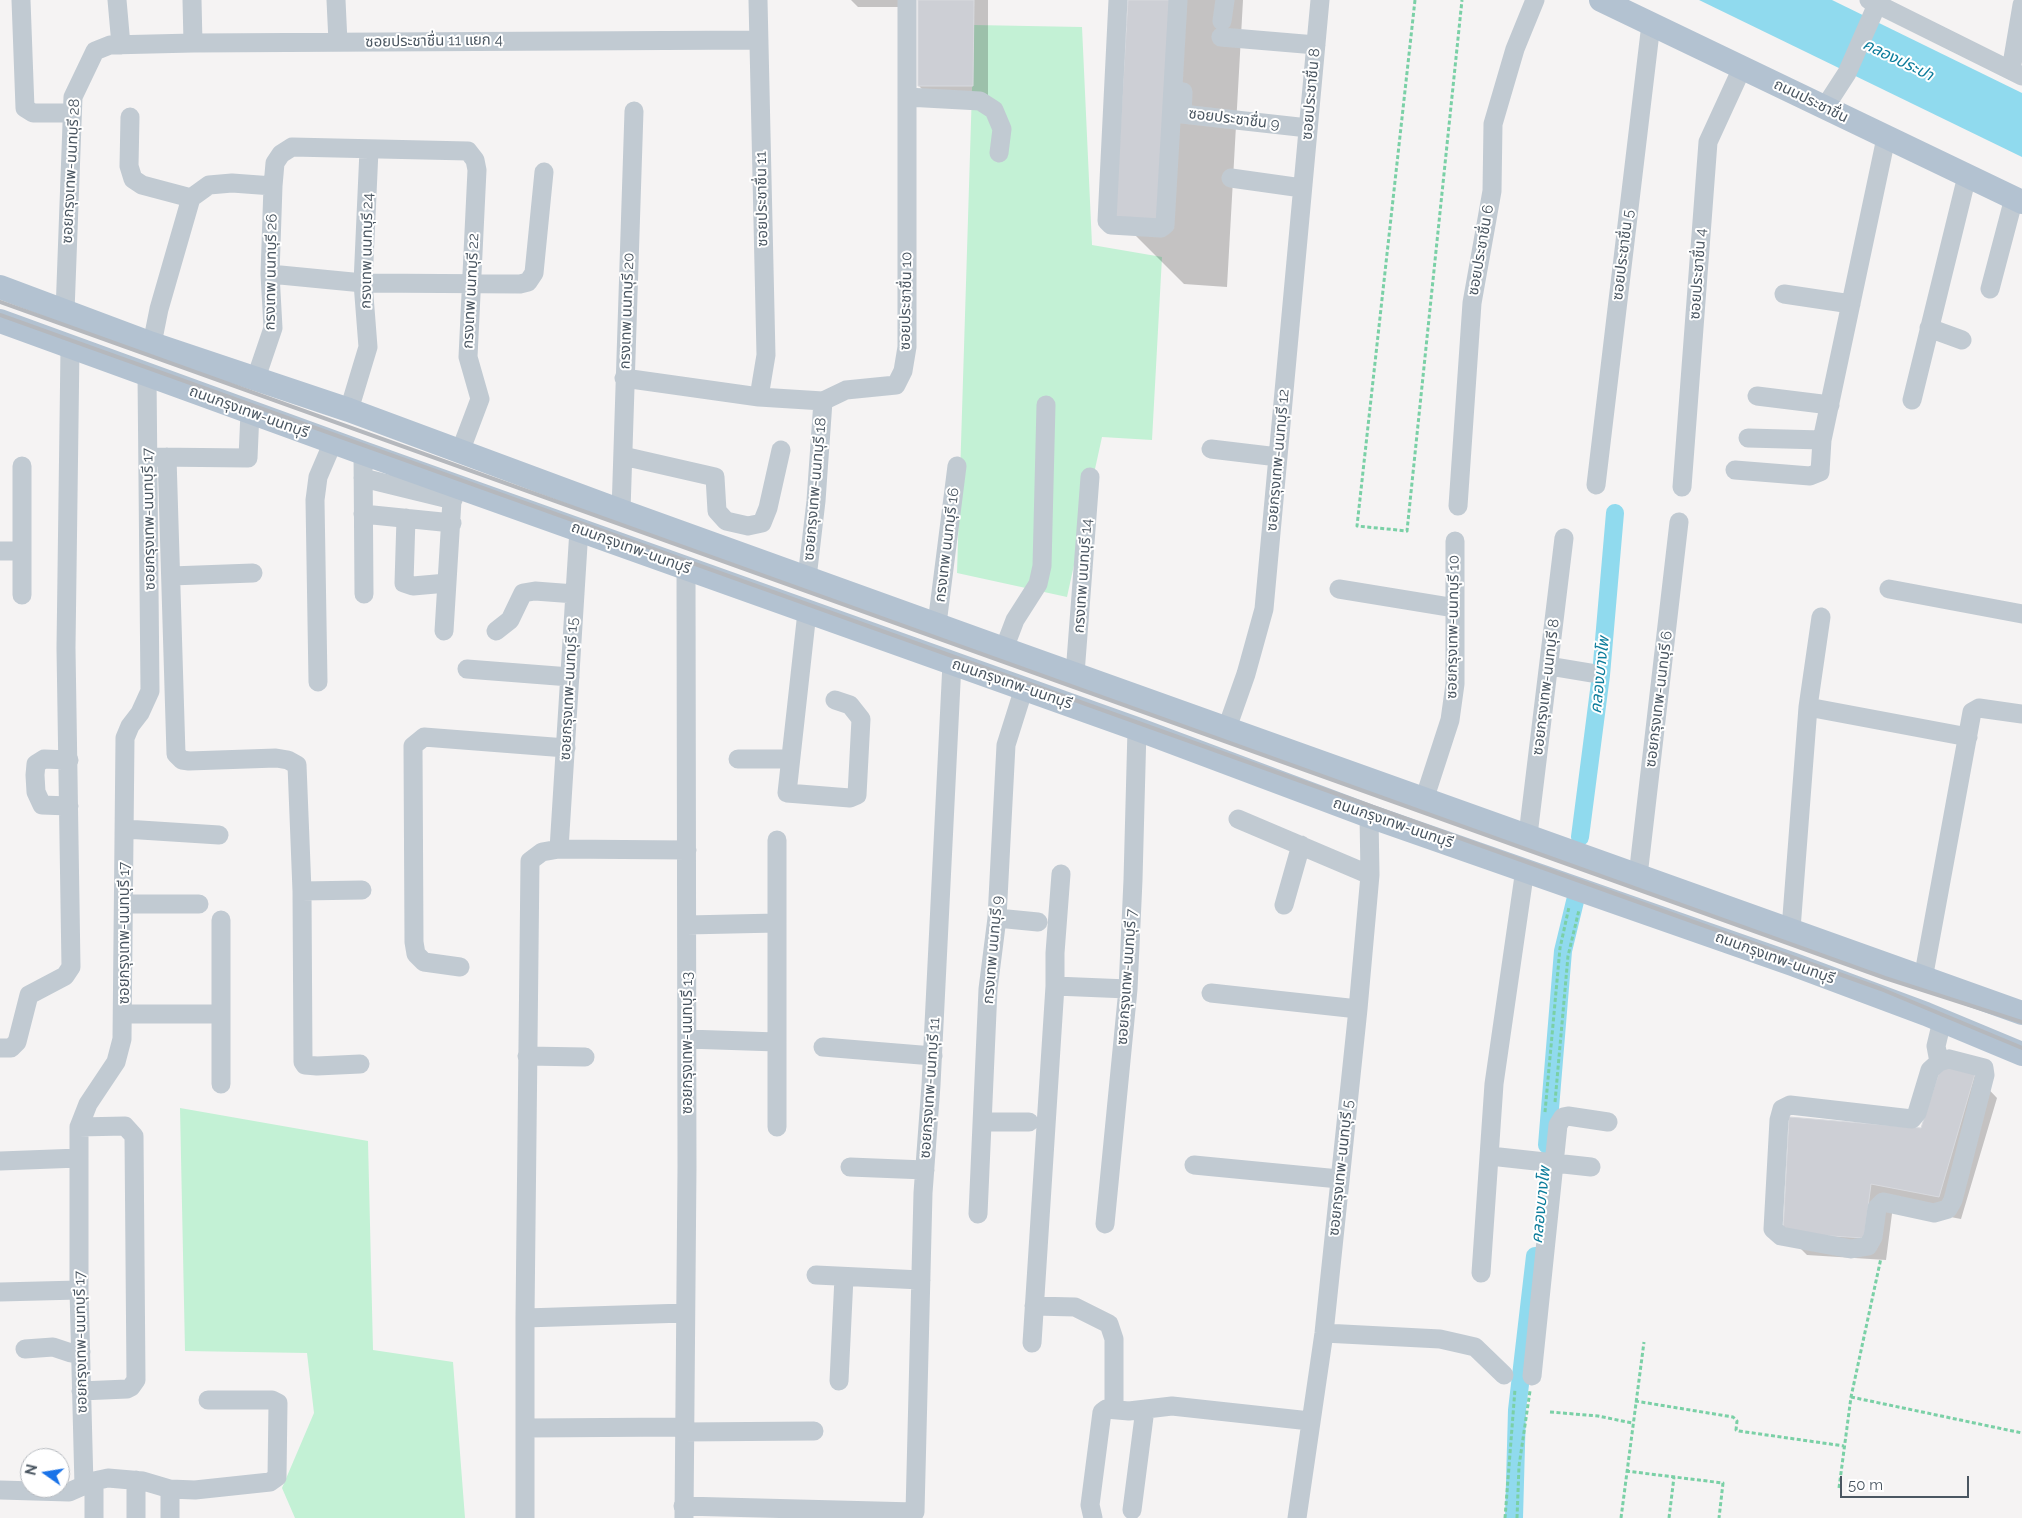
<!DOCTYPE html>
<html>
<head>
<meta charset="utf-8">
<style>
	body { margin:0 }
	#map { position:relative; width:2022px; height:1518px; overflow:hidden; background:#f5f3f3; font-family:Raleway,sans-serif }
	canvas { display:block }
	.north { position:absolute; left:20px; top:1448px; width:50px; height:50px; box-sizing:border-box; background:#fff; border:1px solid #b7bbc0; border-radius:50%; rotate:283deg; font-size:14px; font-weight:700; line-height:20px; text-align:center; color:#4a5661 }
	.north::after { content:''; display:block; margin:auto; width:18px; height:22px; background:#1a73e8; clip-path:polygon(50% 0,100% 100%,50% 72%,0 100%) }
	.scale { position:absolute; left:1840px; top:1476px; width:129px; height:22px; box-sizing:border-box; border:2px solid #4a5661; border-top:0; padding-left:6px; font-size:15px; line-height:18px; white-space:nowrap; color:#4a5661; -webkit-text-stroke:4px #fff; paint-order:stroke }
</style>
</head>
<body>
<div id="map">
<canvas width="2022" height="1518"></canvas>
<div class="north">N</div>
<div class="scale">50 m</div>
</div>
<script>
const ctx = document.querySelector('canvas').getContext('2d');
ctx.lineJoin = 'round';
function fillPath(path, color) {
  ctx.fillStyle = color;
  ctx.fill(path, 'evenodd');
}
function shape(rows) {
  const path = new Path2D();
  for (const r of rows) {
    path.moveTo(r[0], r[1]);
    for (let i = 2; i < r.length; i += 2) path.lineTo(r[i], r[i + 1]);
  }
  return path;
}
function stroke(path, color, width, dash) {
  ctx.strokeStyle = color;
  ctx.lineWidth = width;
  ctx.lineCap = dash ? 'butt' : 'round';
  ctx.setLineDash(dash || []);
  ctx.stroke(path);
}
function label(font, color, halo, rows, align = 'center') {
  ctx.font = font + ' Raleway,"Noto Sans Thai",sans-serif';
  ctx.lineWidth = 4;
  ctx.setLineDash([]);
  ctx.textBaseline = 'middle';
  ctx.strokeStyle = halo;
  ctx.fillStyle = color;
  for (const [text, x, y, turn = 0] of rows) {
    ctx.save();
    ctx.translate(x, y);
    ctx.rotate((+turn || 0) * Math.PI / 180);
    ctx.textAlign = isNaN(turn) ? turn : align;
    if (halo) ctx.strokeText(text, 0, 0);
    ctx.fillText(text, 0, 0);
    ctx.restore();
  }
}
const green = shape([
	[974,25,1082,27,1092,245,1162,257,1152,440,1102,437,1067,597,957,573],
	[180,1108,368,1141,373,1350,453,1362,465,1518,295,1518,282,1488,314,1413,307,1353,185,1351]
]);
const water = shape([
	[1699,0,1832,0,2022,93,2022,157]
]);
const shadow = shape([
	[851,0,916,0,916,7,858,7],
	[919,0,988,0,988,101,934,101,919,86],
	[1129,0,1243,0,1227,287,1184,284,1117,217],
	[1942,1068,1975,1075,1997,1098,1961,1219,1893,1206,1886,1260,1807,1255,1784,1232,1922,1130]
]);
const canal = shape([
	[1580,837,1601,675,1615,513],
	[1547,1145,1563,951,1577,893],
	[1514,1518,1517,1410,1535,1256]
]);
const building = shape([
	[918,0,974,0,973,86,918,86,918,0],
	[1128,0,1172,0,1160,220,1115,217,1128,0],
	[1941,1066,1975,1074,1939,1197,1871,1184,1864,1238,1783,1233,1789,1117,1921,1128,1941,1066]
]);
const path = shape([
	[1415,0,1357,526,1407,531,1462,0],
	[1555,1102,1568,956,1579,910],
	[1545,1112,1560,948,1569,907],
	[1851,1397,2022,1433],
	[1635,1401,1733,1417,1737,1421,1736,1430,1739,1431,1844,1446],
	[1550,1412,1598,1416,1632,1423],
	[1626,1471,1723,1483,1719,1518],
	[1839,1488,1851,1397,1881,1258],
	[1505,1518,1515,1389],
	[1517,1518,1519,1466,1530,1391],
	[1621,1518,1644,1342],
	[1669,1518,1674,1477]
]);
const minor = shape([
	[21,0,25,108,33,113,71,113],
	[117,0,121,45],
	[192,0,193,43],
	[336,0,338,42],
	[758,0,766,355,759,397],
	[1118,0,1107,221,1111,225,1161,228,1165,225,1178,0],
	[1869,0,2022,76],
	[1222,21,1225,0],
	[1221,37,1316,45],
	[2011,70,2022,5],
	[1183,92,1182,114,1308,128],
	[907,97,980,101,994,110,1002,129,999,153],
	[1825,107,1847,73,1879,0],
	[130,117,129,166,133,179,142,185,191,198],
	[1231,178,1302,188],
	[270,274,363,283,520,284,528,282,534,273,544,172],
	[1990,289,2014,198],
	[1784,294,1851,304],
	[65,312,73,97,95,51,110,45,193,43,759,40],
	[1929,328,1962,340],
	[152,344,159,309,191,198,209,185,232,183,273,186],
	[256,378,273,328,270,274,273,186,275,163,281,154,292,147,468,151,475,160,477,170,468,357,480,399,460,452],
	[624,378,759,397,823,401,846,390,896,385,903,371,907,347,907,0],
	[1757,396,1830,405],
	[1912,400,1967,176],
	[349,410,368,347,363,283,369,150],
	[1748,438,1822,440],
	[1211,449,1278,457],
	[363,453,364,594],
	[623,456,715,477,717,511,726,521,748,526,762,523,768,508,781,450],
	[154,457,248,458,250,412],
	[167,457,176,754,182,760,189,761,276,758,288,760,297,765,302,891,303,1062,305,1065,317,1066,360,1064],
	[22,466,22,595],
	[1735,470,1810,476,1820,472,1822,440,1886,138],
	[363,478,453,500],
	[1596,485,1651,24],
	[1682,487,1708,142,1742,68],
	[1458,506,1472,303,1492,191,1493,124,1515,49,1535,0],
	[621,511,634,111],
	[363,514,452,523],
	[406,518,404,583,413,586,447,583],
	[0,551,22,551],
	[171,576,253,573],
	[807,578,816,501,823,401],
	[1339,589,1455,608],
	[1889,589,2022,614],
	[807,612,787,793,850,798,857,795,861,719,850,705,835,700],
	[937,624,957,466],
	[444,631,453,484],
	[496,631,510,620,523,593,535,591,575,594],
	[1004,649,1015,620,1038,584,1042,566,1046,405],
	[1549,666,1591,673],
	[467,669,570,677],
	[1075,674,1090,477],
	[318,682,315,500,318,477,333,442],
	[1808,707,1968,737],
	[1227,728,1246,674,1264,609,1320,0],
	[738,759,790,759],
	[69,760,44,759,36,764,35,775,36,792,42,805,69,806],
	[1424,800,1450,720,1455,684,1455,541],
	[1238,819,1370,875],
	[125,829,219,835],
	[1528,835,1564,538],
	[559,849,579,529],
	[1638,876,1679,522],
	[302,891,362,890],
	[124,904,199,904],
	[1284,905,1301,845],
	[997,918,1038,922],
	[687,925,777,923],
	[1791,929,1808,707,1821,617],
	[460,967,424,962,416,954,414,942,413,746,424,737,566,748],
	[1923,979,1972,712,1979,708,2022,714],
	[1055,986,1128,989],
	[1211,993,1358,1009],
	[123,1014,220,1014],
	[687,1039,777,1042],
	[823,1047,933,1056],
	[0,1048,11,1048,17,1042,29,995,65,976,71,967,66,648,70,348],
	[527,1056,585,1057],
	[1949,1059,1984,1068,1985,1075,1953,1200,1948,1209,1934,1213,1883,1202,1877,1208,1873,1237,1868,1246,1851,1249,1781,1236,1773,1229,1779,1120,1782,1109,1790,1105,1912,1119,1917,1113,1930,1070,1939,1062,1949,1059],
	[1939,1062,1936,1046,1942,1021],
	[221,1084,221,920],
	[984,1122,1029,1122],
	[79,1127,125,1126,134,1136,136,1380,131,1387,127,1389,81,1391],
	[777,1127,777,840],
	[1490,1156,1591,1167],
	[0,1161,79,1158],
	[1194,1165,1339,1179],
	[850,1167,925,1170],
	[978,1214,988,989,997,918,1006,745,1024,688],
	[1105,1224,1128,989,1133,880,1137,729],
	[1481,1273,1494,1084,1525,869],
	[816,1275,921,1280],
	[0,1292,79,1290],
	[1034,1306,1075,1307,1109,1324,1114,1339,1114,1408],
	[525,1318,685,1313],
	[1324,1333,1440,1339,1462,1344,1475,1347,1504,1375],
	[1032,1343,1055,986,1055,953,1061,874],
	[25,1349,53,1347,71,1353,81,1352],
	[1532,1376,1558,1125,1563,1117,1568,1116,1608,1122],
	[839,1381,844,1277],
	[526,1428,683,1427],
	[683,1432,814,1431],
	[84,1486,79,1290,79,1127,88,1104,116,1062,122,1039,125,738,130,726,140,713,150,691,147,375],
	[0,1490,69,1492,94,1481,108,1478,143,1481,170,1489,195,1490,270,1482,277,1477,278,1403,272,1400,208,1400],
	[683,1506,915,1512,923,1193,931,1085,952,663],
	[1132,1510,1145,1409],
	[684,1517,687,1166,686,568],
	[94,1518,94,1481],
	[136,1518,136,1480],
	[170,1518,170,1489],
	[525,1518,525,1318,530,861,542,852,559,849,687,850],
	[1093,1518,1090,1505,1102,1412,1106,1409,1129,1411,1172,1406,1310,1421],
	[1297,1518,1324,1333,1358,1009,1370,875,1369,816]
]);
const major = shape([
	[1601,0,2022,202],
	[0,287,152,344,349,410,621,511,1004,649,2022,1013],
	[0,321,363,453,1137,729,1369,816,1792,964,1926,1014,2022,1054]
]);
const rail = shape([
	[0,302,1885,978,2022,1022],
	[0,315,1881,989,2022,1048]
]);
const streetNames = [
	["ซอยประชาชื่น 11 แยก 4",434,41,-1],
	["ซอยประชาชื่น 8",1311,94,-85],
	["ถนนประชาชื่น",1811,101,26],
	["ซอยประชาชื่น 9",1234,119,7],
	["ซอยกรุงเทพ-นนทบุรี 28",71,171,-87],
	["ซอยประชาชื่น 11",762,199,-91],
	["ซอยประชาชื่น 6",1481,250,-80],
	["กรงเทพ นนทบุรี 24",367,251,-89],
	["ซอยประชาชื่น 5",1623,255,-83],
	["กรงเทพ นนทบุรี 26",271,272,-89],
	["ซอยประชาชื่น 4",1698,274,-86],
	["กรงเทพ นนทบุรี 22",471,291,-87],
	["ซอยประชาชื่น 10",906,301,-89],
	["กรงเทพ นนทบุรี 20",627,311,-88],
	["ถนนกรุงเทพ-นนทบุรี",249,412,20],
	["ซอยกรุงเทพ-นนทบุรี 12",1278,460,-85],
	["ซอยกรุงเทพ-นนทบุรี 18",815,489,-85],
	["ซอยกรุงเทพ-นนทบุรี 17",149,519,-91],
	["กรงเทพ นนทบุรี 16",947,545,-83],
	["ถนนกรุงเทพ-นนทบุรี",631,548,20],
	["กรงเทพ นนทบุรี 14",1083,576,-86],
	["ซอยกรุงเทพ-นนทบุรี 10",1453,627,-89],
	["ถนนกรุงเทพ-นนทบุรี",1012,684,19],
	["ซอยกรุงเทพ-นนทบุรี 8",1546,687,-83],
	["ซอยกรุงเทพ-นนทบุรี 15",569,689,-87],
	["ซอยกรุงเทพ-นนทบุรี 6",1659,699,-83],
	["ถนนกรุงเทพ-นนทบุรี",1393,823,19],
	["ซอยกรุงเทพ-นนทบุรี 17",124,933,-90],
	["กรงเทพ นนทบุรี 9",993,950,-85],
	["ถนนกรุงเทพ-นนทบุรี",1775,958,20],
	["ซอยกรุงเทพ-นนทบุรี 7",1127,977,-86],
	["ซอยกรุงเทพ-นนทบุรี 13",687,1043,-90],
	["ซอยกรุงเทพ-นนทบุรี 11",930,1088,-86],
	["ซอยกรุงเทพ-นนทบุรี 5",1341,1168,-84],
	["ซอยกรุงเทพ-นนทบุรี 17",81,1342,-91]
];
const waterNames = [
	["คลองประปา",1898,60,26],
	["คลองบางโพ",1600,675,-84],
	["คลองบางโพ",1541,1205,-84]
];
fillPath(green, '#c3f1d5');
fillPath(water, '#90daee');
fillPath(shadow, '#0003');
stroke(canal, '#90daee', 18);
fillPath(building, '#cdcfd5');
stroke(building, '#d7d9de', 1);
stroke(path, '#7ad0a6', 3, [4, 2.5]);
stroke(minor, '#c1cad2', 19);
stroke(major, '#b3c2d1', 24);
stroke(rail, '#b5b8bd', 4);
label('15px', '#4a5661', '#fff', streetNames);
label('italic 16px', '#0c7c9b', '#fff', waterNames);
</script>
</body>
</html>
